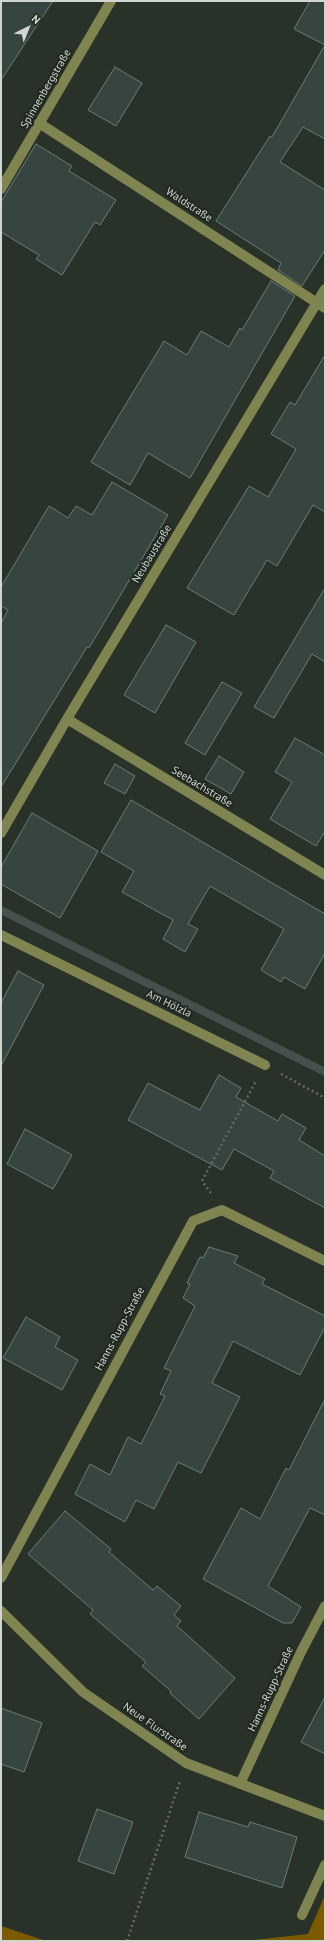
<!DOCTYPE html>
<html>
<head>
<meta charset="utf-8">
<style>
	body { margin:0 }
	#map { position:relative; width:326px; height:1942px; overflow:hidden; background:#293228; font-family:"PT Sans",sans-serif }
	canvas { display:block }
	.frame { position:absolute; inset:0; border:2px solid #d1d7d0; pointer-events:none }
	.north { position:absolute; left:8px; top:8px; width:40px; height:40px; -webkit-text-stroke:3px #1f281f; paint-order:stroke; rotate:43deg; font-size:11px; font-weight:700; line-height:16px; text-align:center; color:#d1d7d0 }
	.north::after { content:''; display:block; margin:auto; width:14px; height:18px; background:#d1d7d0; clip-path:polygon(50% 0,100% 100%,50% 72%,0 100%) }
</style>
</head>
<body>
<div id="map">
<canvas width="326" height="1942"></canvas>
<div class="frame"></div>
<div class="north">N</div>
</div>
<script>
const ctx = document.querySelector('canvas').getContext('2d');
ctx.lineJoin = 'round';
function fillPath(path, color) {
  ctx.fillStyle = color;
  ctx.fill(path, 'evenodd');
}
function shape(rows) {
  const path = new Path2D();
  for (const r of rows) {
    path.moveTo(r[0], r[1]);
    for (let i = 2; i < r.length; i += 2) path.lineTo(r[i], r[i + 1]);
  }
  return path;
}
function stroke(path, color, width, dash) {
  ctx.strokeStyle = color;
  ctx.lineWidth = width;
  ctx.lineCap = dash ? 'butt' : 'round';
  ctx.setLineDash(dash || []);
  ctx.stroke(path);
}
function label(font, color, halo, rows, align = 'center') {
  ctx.font = font + ' "PT Sans",sans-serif';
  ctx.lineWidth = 4;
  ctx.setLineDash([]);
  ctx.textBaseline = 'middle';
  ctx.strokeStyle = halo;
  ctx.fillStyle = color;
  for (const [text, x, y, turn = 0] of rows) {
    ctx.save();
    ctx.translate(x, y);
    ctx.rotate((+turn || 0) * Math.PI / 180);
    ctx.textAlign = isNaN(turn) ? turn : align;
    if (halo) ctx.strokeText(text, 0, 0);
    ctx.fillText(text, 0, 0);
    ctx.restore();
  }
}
const forest = shape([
	[325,1895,325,1941,244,1941,308,1934],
	[1,1926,46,1941,1,1941]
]);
const stream = shape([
	[1,910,325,1072]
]);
const building = shape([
	[1,1,53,1,1,80,1,1],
	[310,1,325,1,325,139,303,127,280,162,325,190,325,250,302,286,278,270,281,263,216,221,270,136,272,137,325,45,294,29,310,1],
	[115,67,142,83,116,126,88,110,115,67],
	[36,144,72,166,69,171,116,200,100,225,95,222,62,275,36,259,39,255,1,232,1,202,36,144],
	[271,281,295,296,190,478,148,453,130,485,91,462,164,341,187,355,201,331,229,347,240,328,242,330,271,281],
	[325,355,325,512,313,505,277,566,267,560,234,615,187,588,249,486,268,497,296,449,271,434,290,402,295,405,325,355],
	[112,482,168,515,89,648,87,647,1,787,1,623,8,610,1,606,1,587,49,506,68,518,76,506,92,515,112,482],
	[325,588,325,662,312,654,274,718,254,707,325,588],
	[166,625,196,642,155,713,124,695,166,625],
	[222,682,242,693,205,755,185,743,222,682],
	[295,738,325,755,325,831,316,846,270,819,292,782,275,772,295,738],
	[219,756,244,772,231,794,205,779,219,756],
	[115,764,135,776,125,794,104,783,115,764],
	[131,800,325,914,325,953,305,989,284,977,281,982,261,970,284,929,210,886,188,924,198,929,185,952,163,939,173,920,122,892,134,871,101,852,131,800],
	[32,813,98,851,60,918,1,884,1,867,32,813],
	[18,971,44,985,1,1066,1,1003,18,971],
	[219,1075,241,1088,236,1097,278,1121,282,1114,306,1128,299,1140,325,1156,325,1208,270,1178,274,1171,234,1149,222,1170,128,1120,148,1083,200,1110,219,1075],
	[25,1129,72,1155,53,1189,7,1164,25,1129],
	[209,1247,238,1256,234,1263,265,1279,262,1284,325,1316,325,1327,300,1375,233,1341,212,1383,240,1397,201,1473,178,1462,154,1509,136,1500,125,1522,75,1494,90,1464,110,1475,128,1437,141,1444,165,1396,160,1394,171,1371,164,1368,195,1306,183,1298,190,1284,187,1283,200,1257,203,1258,209,1247],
	[26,1317,60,1337,55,1347,78,1360,62,1390,3,1358,26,1317],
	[325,1399,325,1515,310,1508,268,1586,301,1607,292,1623,283,1623,203,1579,241,1508,260,1519,286,1468,289,1470,325,1399],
	[65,1511,111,1549,109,1552,153,1590,157,1586,181,1606,174,1615,181,1621,177,1626,235,1678,199,1719,170,1693,171,1691,142,1666,146,1662,90,1614,93,1610,28,1554,65,1511],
	[325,1697,325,1754,301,1742,325,1697],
	[1,1708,42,1723,24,1772,1,1764,1,1708],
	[97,1809,133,1822,114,1874,78,1861,97,1809],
	[199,1812,248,1827,250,1822,297,1837,282,1888,185,1857,199,1812]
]);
const path = shape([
	[281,1074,325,1098],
	[211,1193,202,1181,256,1081],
	[127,1941,180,1781]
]);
const minor = shape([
	[39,123,325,308],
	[1,189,111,1],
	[67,719,325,875],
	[1,833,67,719,325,289],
	[1,935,265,1065],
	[1,1578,193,1221,222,1210,325,1261],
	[1,1611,83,1692,186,1763,325,1816],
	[240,1784,301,1652,325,1606],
	[302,1915,325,1865]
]);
const streetNames = [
	["Spinnenbergstraße",46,89,-60],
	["Waldstraße",189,205,33],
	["Neubaustraße",152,554,-59],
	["Seebachstraße",202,787,31],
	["Am Hölzla",169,1004,26],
	["Hanns-Rupp-Straße",120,1329,-62],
	["Hanns-Rupp-Straße",271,1689,-65],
	["Neue Flurstraße",155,1727,35]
];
fillPath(forest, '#7b5a00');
stroke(stream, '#44514f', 8);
fillPath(building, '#364540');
stroke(building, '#6b7c76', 1);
stroke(path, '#626a61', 2.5, [2, 3]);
stroke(minor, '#7f8450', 10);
label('11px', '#d1d7d0', '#1f281f', streetNames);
</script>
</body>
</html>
